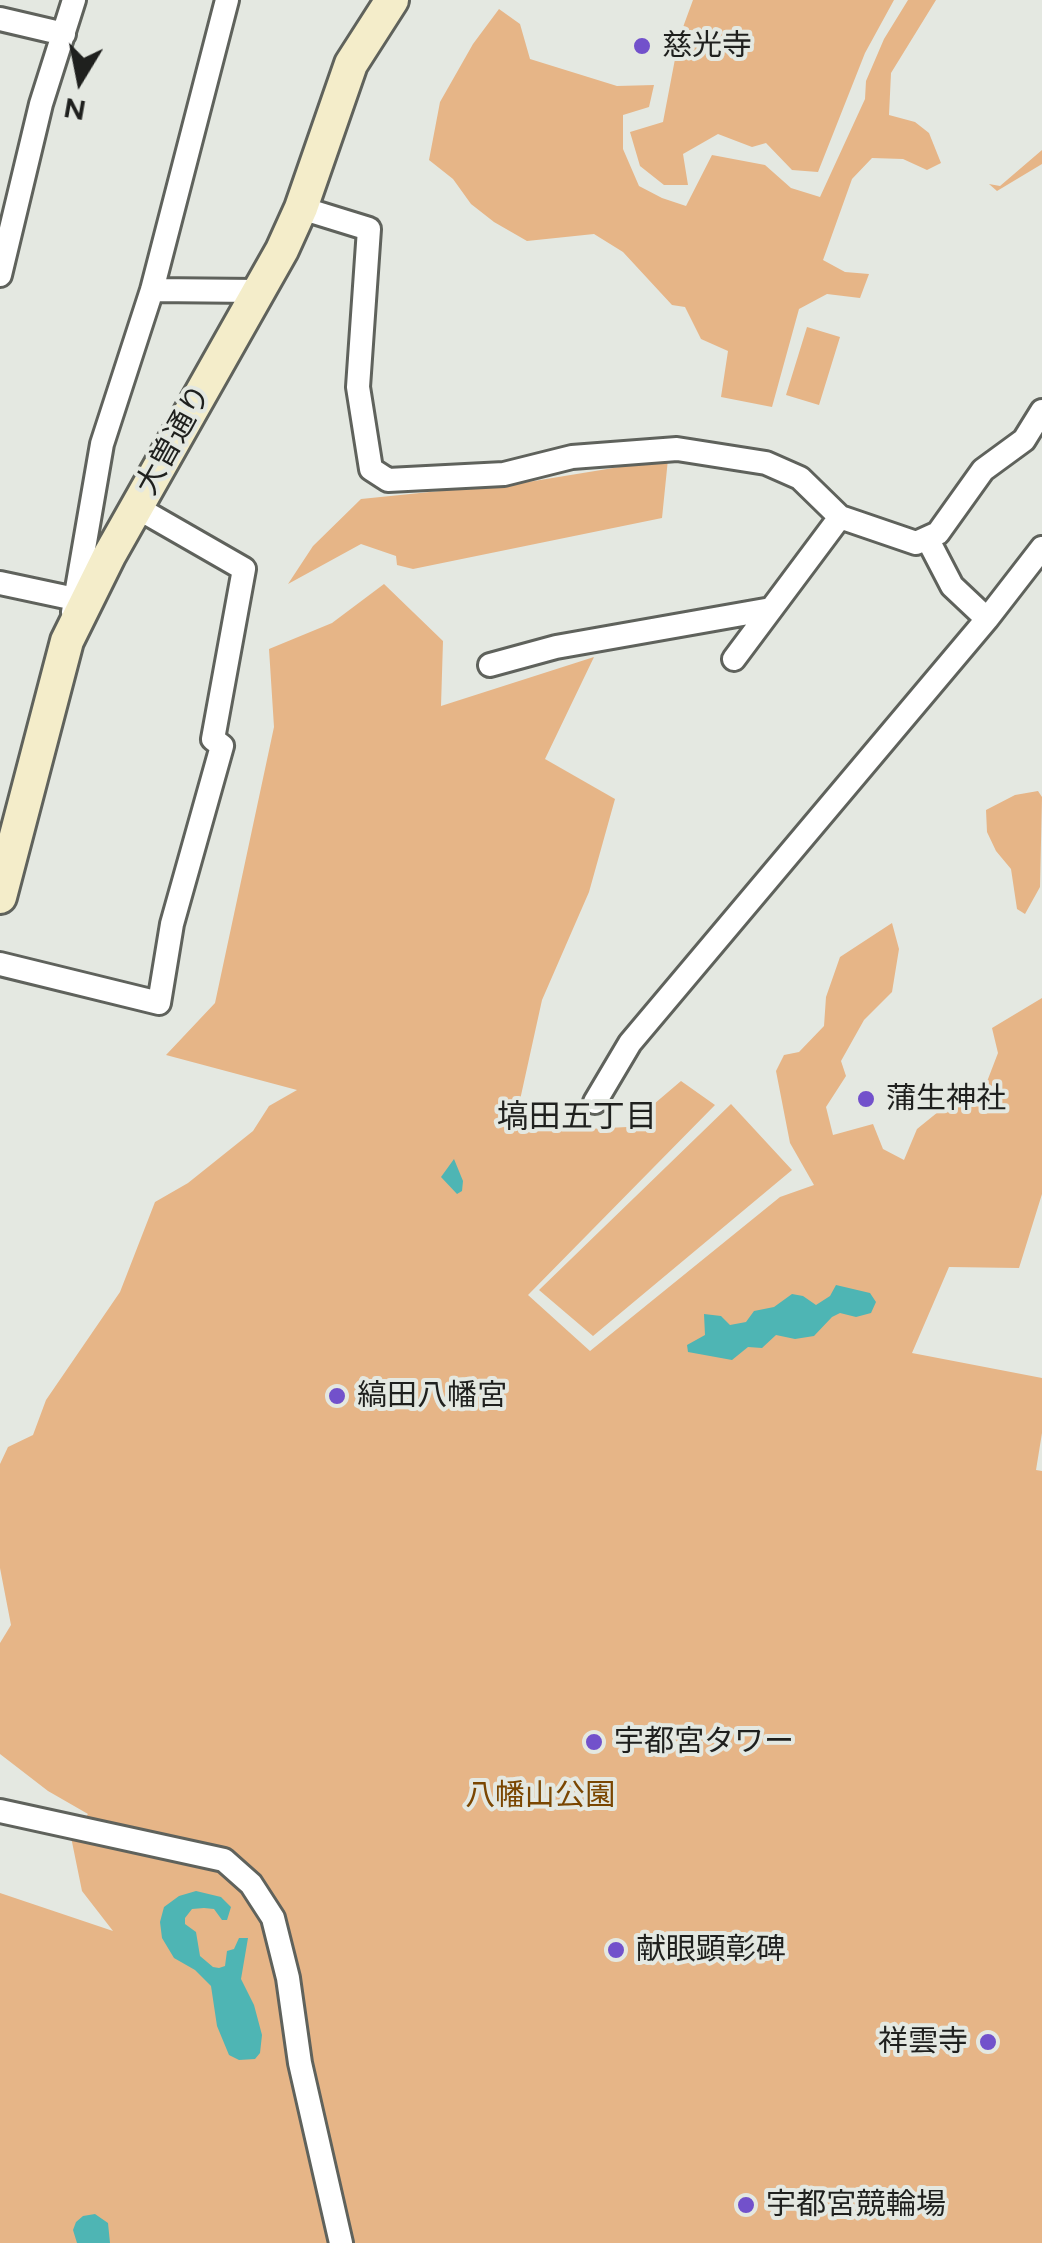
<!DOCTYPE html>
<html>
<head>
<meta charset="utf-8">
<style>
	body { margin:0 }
	#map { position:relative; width:1042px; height:2243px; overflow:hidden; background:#e4e8e1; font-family:Figtree,sans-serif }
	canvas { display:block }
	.north { position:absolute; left:30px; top:30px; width:100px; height:100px; -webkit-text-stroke:8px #e4e8e1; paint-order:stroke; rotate:190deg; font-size:28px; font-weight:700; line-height:40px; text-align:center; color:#1f201e }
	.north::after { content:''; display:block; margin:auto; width:35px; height:45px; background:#1f201e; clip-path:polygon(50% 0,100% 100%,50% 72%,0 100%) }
</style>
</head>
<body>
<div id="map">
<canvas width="1042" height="2243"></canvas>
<div class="north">N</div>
</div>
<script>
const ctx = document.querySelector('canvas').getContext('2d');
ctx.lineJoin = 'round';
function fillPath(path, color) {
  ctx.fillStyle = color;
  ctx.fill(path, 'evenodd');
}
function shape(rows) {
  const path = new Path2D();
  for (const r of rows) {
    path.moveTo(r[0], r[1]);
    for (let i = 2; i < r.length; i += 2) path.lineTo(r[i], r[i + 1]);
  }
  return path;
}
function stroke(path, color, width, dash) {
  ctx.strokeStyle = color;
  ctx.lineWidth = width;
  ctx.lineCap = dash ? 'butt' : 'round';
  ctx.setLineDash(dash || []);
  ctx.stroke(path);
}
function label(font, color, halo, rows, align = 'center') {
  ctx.font = font + ' Figtree,"Noto Sans JP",sans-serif';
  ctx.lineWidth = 8;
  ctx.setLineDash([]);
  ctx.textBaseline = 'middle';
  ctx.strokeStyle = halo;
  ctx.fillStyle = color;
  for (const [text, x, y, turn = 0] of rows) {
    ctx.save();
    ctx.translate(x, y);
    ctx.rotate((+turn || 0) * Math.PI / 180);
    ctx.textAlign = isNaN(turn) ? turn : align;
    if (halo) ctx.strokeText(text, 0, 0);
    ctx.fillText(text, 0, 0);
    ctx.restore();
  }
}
const green = shape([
	[693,0,894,0,865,53,818,172,792,170,766,143,752,147,718,134,683,154,688,185,664,185,640,166,630,132,663,122,679,38],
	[908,0,936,0,891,73,889,115,915,122,929,133,941,163,927,170,903,159,872,158,852,179,823,260,845,272,869,274,860,298,827,294,799,309,772,407,721,397,728,351,701,339,685,307,672,305,623,252,594,234,527,241,494,222,471,204,453,179,429,160,440,102,473,44,499,9,520,24,530,59,617,86,654,85,649,107,623,115,623,149,639,186,662,198,686,206,712,155,765,165,791,188,820,197,865,99,866,81,884,39],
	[1042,150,1042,164,997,191,989,184,1000,186],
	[807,327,840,337,819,405,786,395],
	[668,459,662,518,413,569,397,565,396,556,361,544,288,584,313,546,361,499,528,482],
	[384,584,443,641,441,706,594,657,545,759,615,799,589,892,542,1000,518,1109,550,1131,627,1127,681,1081,715,1105,528,1295,590,1351,780,1197,814,1185,790,1143,776,1071,784,1055,799,1052,824,1026,826,997,840,957,892,923,899,949,892,992,864,1020,841,1061,846,1076,826,1107,833,1135,873,1124,883,1149,904,1160,917,1129,954,1099,988,1079,998,1053,992,1028,1042,998,1042,1194,1019,1268,949,1267,912,1353,1042,1378,1042,1433,1036,1470,1042,1471,1042,2243,0,2243,0,1893,113,1931,82,1891,71,1837,88,1814,48,1791,0,1754,0,1643,11,1625,0,1568,0,1464,8,1447,33,1435,46,1400,120,1292,155,1202,188,1183,253,1131,269,1106,297,1090,166,1055,215,1003,274,727,269,649,332,623],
	[1038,791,1042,797,1040,887,1025,914,1017,909,1011,869,996,851,987,832,986,810,1015,795],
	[731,1104,792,1170,593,1336,539,1290]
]);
const water = shape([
	[454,1159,463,1181,462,1191,457,1194,441,1177],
	[836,1285,870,1293,876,1302,871,1313,856,1317,840,1313,832,1317,814,1336,795,1339,776,1335,762,1348,748,1347,732,1360,688,1352,687,1345,705,1335,704,1314,721,1316,730,1325,746,1322,754,1311,774,1307,792,1294,803,1296,816,1305,830,1296],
	[196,1891,221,1897,231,1907,227,1920,222,1920,214,1909,204,1908,192,1909,185,1918,185,1924,196,1932,200,1956,213,1967,219,1968,225,1966,227,1951,234,1949,239,1938,248,1938,241,1979,254,2005,262,2035,260,2053,255,2059,239,2060,229,2055,217,2026,211,1986,195,1970,174,1958,162,1938,160,1922,164,1907,179,1896],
	[95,2214,108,2223,110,2243,77,2243,73,2230,76,2222,83,2216]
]);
const street = shape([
	[0,19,64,34],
	[301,208,369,229,358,387,371,469,388,480,504,474,572,457,677,449,766,463,800,478,840,517],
	[0,275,41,104,74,0],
	[152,290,257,291],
	[927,538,952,586,987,619],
	[0,583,75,599],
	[73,612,102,444,152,290,227,0],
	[734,659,840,517,916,543,938,533,983,470,1024,440,1042,411],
	[490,665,556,647,771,609],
	[0,964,159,1003,172,924,222,746,213,739,244,569,136,507],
	[595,1102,630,1043,987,619,1042,548],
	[0,1811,224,1860,251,1884,273,1918,288,1978,300,2063,341,2243]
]);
const secondary = shape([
	[0,897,67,641,109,556,282,250,301,208,351,64,392,0]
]);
const markers = [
	[642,46,10,"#7251cb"],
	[866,1099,10,"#7251cb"],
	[337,1396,10,"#7251cb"],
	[594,1742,10,"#7251cb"],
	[616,1950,10,"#7251cb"],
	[988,2042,10,"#7251cb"],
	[746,2205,10,"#7251cb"]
];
const poiNames = [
	["慈光寺",662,46],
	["蒲生神社",886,1099],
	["縞田八幡宮",357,1396],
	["宇都宮タワー",614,1742],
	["献眼顕彰碑",636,1950],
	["祥雲寺",968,2042,"right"],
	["宇都宮競輪場",766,2205]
];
const streetNames = [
	["大曽通り",174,440,-61]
];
const parkNames = [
	["八幡山公園",540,1796]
];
const neighbourhoodNames = [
	["塙田五丁目",577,1118]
];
fillPath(green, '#e6b587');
fillPath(water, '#4eb5b4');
stroke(street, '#5f625c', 28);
stroke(secondary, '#5f625c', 38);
stroke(street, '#fff', 22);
stroke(secondary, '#f4edca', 32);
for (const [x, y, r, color] of markers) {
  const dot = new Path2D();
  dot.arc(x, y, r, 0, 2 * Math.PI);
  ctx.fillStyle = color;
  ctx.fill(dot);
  stroke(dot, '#e4e8e1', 4);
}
label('30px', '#1f201e', '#e4e8e1', poiNames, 'left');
label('30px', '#1f201e', '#e4e8e1', streetNames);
label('30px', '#7a4601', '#e4e8e1', parkNames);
label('32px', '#1f201e', '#e4e8e1', neighbourhoodNames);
</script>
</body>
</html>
